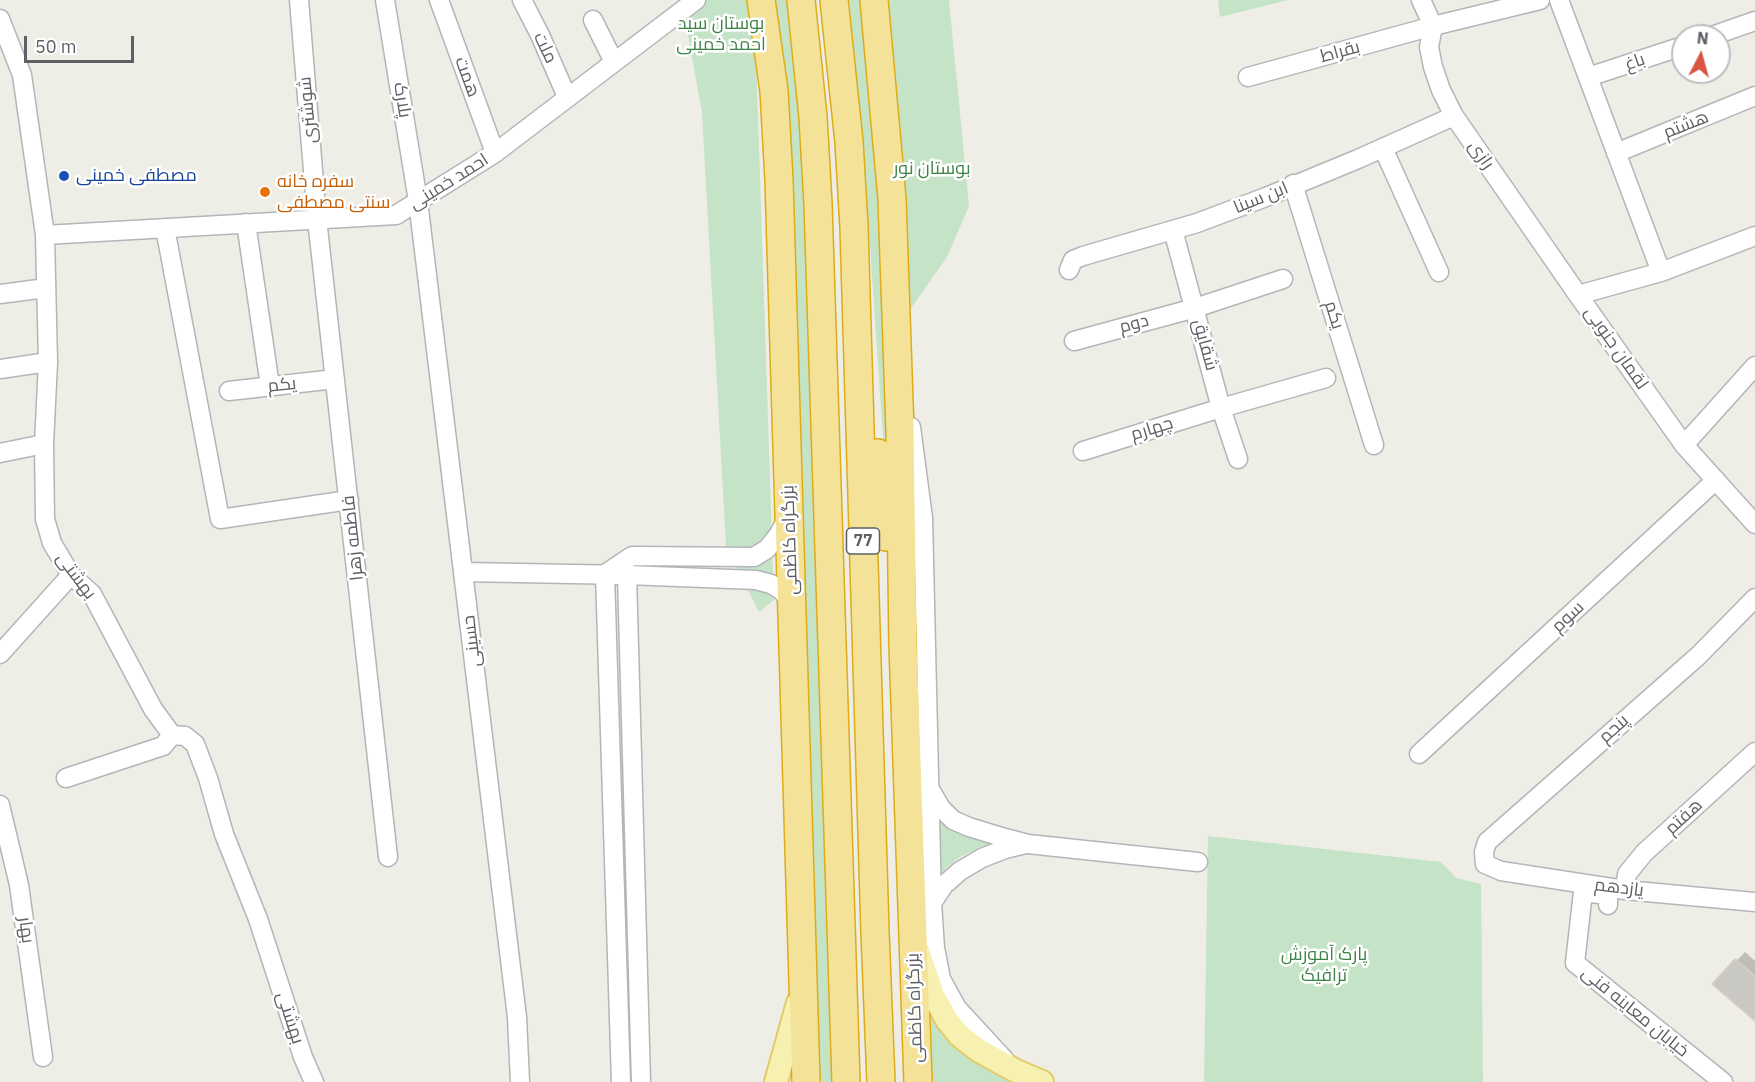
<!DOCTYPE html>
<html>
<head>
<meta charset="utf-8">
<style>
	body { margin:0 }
	#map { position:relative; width:1755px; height:1082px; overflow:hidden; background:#eeede6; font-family:"IBM Plex Sans",sans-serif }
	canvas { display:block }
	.north { position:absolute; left:1671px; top:24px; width:60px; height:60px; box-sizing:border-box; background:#fff; border:2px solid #bebfc1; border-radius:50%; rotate:6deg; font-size:16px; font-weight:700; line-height:24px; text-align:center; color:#5d6065 }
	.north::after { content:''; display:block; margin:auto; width:21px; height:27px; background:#d95641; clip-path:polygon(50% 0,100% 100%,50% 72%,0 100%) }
	.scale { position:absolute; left:24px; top:36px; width:110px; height:27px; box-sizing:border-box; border:3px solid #5d6065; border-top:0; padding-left:8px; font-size:18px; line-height:21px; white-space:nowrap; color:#5d6065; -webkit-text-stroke:4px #fff; paint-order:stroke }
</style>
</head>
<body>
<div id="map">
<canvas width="1755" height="1082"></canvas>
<div class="north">N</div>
<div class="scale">50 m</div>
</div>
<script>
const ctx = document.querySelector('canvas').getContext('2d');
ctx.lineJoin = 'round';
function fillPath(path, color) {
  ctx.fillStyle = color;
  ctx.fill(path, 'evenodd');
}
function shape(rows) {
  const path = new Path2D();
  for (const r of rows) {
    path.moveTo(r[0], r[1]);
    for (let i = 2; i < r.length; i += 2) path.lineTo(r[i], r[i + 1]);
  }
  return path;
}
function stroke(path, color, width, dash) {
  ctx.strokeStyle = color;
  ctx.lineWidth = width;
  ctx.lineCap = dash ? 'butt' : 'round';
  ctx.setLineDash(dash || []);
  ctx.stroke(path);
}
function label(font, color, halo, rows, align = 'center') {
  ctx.font = font + ' "IBM Plex Sans",Cairo,sans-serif';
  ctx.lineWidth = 5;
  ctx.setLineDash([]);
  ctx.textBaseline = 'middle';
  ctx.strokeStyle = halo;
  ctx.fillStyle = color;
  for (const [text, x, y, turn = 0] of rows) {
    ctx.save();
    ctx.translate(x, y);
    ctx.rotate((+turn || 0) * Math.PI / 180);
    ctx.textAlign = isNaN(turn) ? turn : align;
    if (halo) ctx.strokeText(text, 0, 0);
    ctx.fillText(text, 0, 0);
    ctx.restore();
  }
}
const green = shape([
	[701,0,747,0,749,4,756,57,774,600,759,612,726,546,702,113,684,12],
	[770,0,786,0,787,3,798,86,804,164,833,1082,815,1082],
	[846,0,864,0,876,110,887,452,884,445,882,423,867,201],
	[882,0,949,0,969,206,947,257,909,311],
	[1218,0,1288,0,1220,17],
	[935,816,939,822,958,832,979,840,1001,843,983,846,958,858,946,868,935,882],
	[1208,836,1441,862,1456,878,1481,884,1483,1082,1204,1082],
	[925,991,961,1048,979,1064,1016,1082,927,1082]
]);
const shadow = shape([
	[1745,952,1755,961,1755,1019,1714,984]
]);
const building = shape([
	[1735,959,1755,976,1755,1021,1712,984,1735,959]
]);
const minor = shape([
	[299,0,317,219,388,857],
	[385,0,418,201,517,1017,520,1082],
	[439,0,495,153],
	[522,0,540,35,567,97],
	[1421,0,1433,26,1429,47,1433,67,1441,90,1454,116,1578,295],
	[1559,0,1661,272],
	[0,19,22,75,45,235,48,362,44,444,45,519,52,543,71,575,92,594,153,709,172,735,185,736,195,744,208,778,224,834,258,919,303,1057,314,1082],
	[593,20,614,62],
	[1712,36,1755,21],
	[1248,77,1433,26,1540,0],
	[1588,77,1683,46],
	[1383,148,1439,272],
	[1616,153,1755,96],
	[1293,184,1374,445],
	[246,223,270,386],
	[165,228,220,519,349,500],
	[1173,230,1221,408,1238,459],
	[45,235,396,215,495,153,696,0],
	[1755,236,1661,272,1578,295,1684,445,1755,524],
	[1069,270,1073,260,1083,256,1197,223,1266,197,1358,159,1454,116],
	[0,294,46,288],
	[1074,341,1195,308,1283,279],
	[0,369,48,362],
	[229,391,335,379],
	[911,427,923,518,932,903,935,948,941,979,957,1008,1004,1059],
	[1684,445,1755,366],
	[1083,451,1221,408,1326,378],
	[0,453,44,444],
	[463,572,627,575,756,580,771,584,781,590,792,603],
	[605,574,621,1082],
	[605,574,632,556,754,557,767,549,779,534,788,517],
	[627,575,641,1082],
	[1755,598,1698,656,1487,842,1484,852,1485,864,1501,871,1625,890,1755,902],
	[0,654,71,575],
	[1419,754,1716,480],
	[66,778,163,746,172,735],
	[931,791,941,808,953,820,969,827,1005,838,1028,844,1198,862],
	[0,805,19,885,43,1057],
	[1625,890,1627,874,1644,853,1755,752],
	[932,903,944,885,960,871,982,858,1005,849,1026,844],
	[1608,905,1608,895,1583,892,1575,963,1723,1082]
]);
const major = shape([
	[918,951,933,995,947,1020,959,1035,978,1050,1016,1071,1042,1082],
	[776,1082,798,1003]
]);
const highway = shape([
	[761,0,774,91,779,180,806,1082],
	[801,0,813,117,818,204,846,1082],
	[834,0,849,142,854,227,875,932,881,1082],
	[874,0,892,199,900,431,903,645,918,1082],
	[878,453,886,537]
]);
const markers = [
	[64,176,6,"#1a4fb4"],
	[265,192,6,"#e8710a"]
];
const shields = [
	[863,541,33]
];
const shieldNames = [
	["77",863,541]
];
const parkNames = [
	["بوستان سید",721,24],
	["احمد خمینی",721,45],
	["بوستان نور",932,169],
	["پارک آموزش",1324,955],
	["ترافیک",1324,976]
];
const streetNames = [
	["ملت",545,48,65],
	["بقراط",1340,52,-15],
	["باغ",1635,62,-19],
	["همت",467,77,70],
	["پلارک",402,100,81],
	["شوشتری",308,110,-95],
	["هشتم",1686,125,-22],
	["رازی",1481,155,55],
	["احمد خمینی",449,182,-32],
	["ابن سینا",1261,198,-22],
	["یکم",1334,315,73],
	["دوم",1134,324,-15],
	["شقایق",1205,345,75],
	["لقمان جنوبی",1616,348,55],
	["یکم",282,385,-6],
	["چهارم",1152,429,-17],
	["فاطمه زهرا",353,538,-96],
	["بزرگراه کاظمی",790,540,-92],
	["بهشتی",76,576,53],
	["سوم",1568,617,-43],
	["حسینی",472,641,-97],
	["پنجم",1614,729,-42],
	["هفتم",1684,817,-42],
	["یازدهم",1619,888,7],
	["بهار",26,930,82],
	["بزرگراه کاظمی",915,1008,-92],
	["خیابان معاینه فنی",1635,1012,39],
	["بهشتی",290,1018,72]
];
const transitNames = [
	["مصطفی خمینی",76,176]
];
const foodNames = [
	["سفره خانه",277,182],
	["سنتی مصطفی",277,203]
];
fillPath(green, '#c5e3c7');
fillPath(shadow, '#0003');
fillPath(building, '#cac8c2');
stroke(building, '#d2cfc5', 1.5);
stroke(minor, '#b3b5b9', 21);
stroke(major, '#e4ca69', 26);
stroke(highway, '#deac16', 30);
stroke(minor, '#fff', 18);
stroke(major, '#f7f1b1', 22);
stroke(highway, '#f3e298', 27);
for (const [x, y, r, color] of markers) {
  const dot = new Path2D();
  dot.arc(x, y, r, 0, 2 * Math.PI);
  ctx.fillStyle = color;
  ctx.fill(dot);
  stroke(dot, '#fff', 2);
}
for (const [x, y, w] of shields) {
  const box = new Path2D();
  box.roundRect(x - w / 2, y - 13, w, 26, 4.5);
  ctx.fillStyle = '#fff';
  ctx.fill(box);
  stroke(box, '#5d6065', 1.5);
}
label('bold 16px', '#5d6065', null, shieldNames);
label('18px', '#3e8346', '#fff', parkNames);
label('18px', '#5d6065', '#fff', streetNames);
label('18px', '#164399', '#fff', transitNames, 'left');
label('18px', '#c56008', '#fff', foodNames, 'left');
</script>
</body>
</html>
